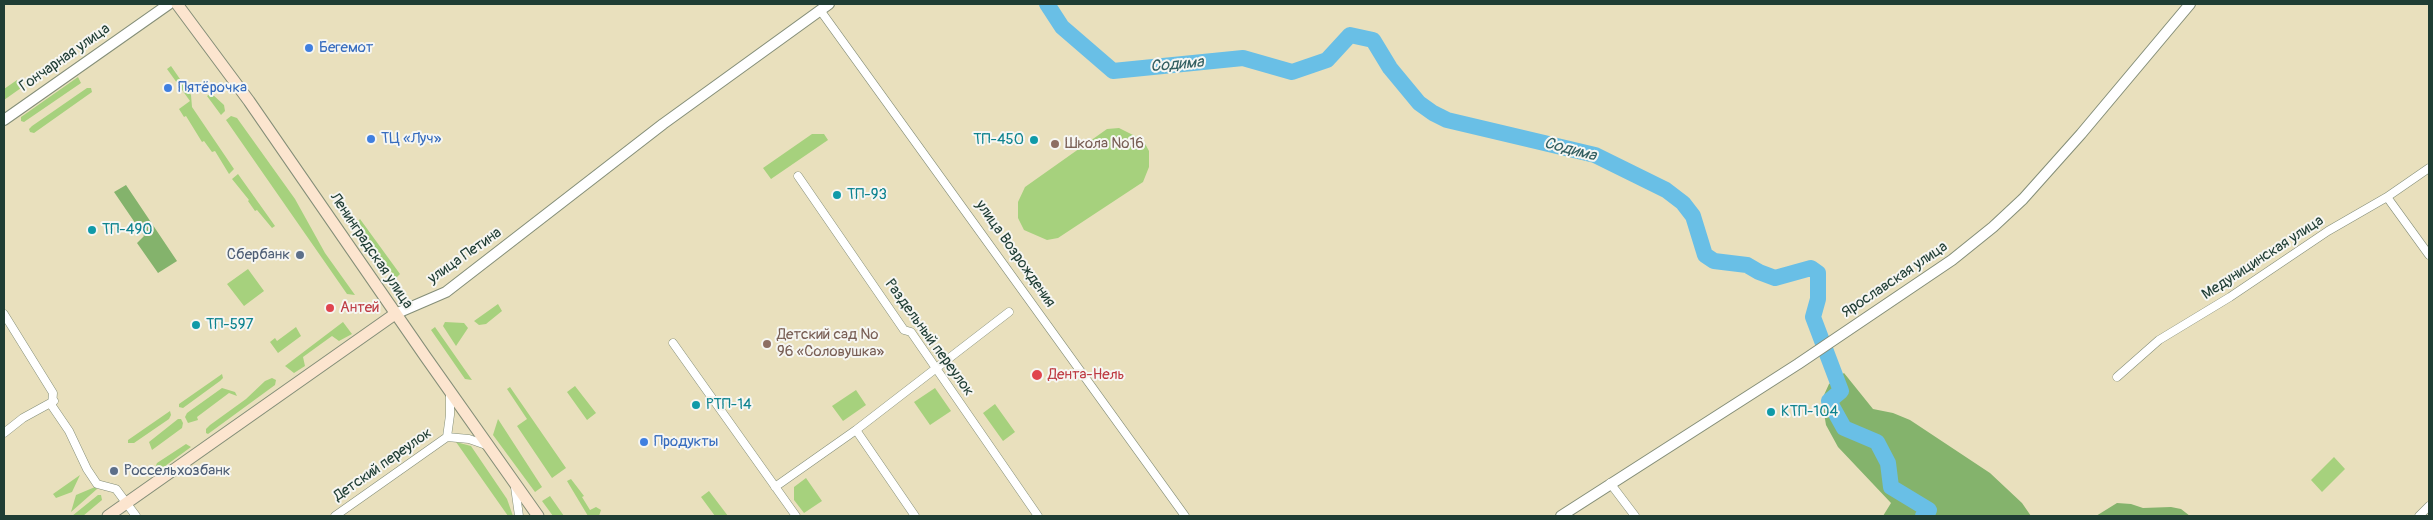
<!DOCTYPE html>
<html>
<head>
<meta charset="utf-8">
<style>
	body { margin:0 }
	#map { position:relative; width:2433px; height:520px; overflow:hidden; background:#e9e0bd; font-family:Pangolin,sans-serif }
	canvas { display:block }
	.frame { position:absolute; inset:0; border:5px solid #1f3d34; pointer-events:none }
</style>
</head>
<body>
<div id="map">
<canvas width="2433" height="520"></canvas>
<div class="frame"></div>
</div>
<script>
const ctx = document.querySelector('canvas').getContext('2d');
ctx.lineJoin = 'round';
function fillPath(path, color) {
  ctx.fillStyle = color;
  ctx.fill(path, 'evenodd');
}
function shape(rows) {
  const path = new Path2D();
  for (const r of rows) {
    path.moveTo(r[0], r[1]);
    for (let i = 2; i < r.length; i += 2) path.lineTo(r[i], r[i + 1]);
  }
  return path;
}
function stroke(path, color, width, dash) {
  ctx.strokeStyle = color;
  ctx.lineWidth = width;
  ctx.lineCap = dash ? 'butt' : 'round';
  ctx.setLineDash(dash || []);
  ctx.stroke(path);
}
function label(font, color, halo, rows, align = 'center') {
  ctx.font = font + ' Pangolin,sans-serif';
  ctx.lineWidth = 4;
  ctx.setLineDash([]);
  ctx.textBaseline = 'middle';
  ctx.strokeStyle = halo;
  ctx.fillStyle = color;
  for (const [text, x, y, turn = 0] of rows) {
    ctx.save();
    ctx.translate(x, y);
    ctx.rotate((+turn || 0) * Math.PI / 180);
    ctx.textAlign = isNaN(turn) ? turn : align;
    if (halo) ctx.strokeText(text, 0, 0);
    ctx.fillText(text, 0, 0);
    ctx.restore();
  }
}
const green = shape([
	[171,66,191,95,192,107,234,169,229,174,215,151,212,152,204,141,202,142,186,116,184,117,179,109,190,101,167,69],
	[78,77,81,83,24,122,21,121,21,117],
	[17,80,21,88,4,100,4,89],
	[87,88,91,88,92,92,34,133,30,132,29,129,32,126],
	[211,93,224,105,225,111,221,115,207,96],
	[231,116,237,118,295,199,325,253,355,295,347,294,226,120],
	[1119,128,1143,140,1149,151,1149,167,1143,182,1058,238,1047,240,1024,230,1018,218,1018,202,1025,187,1107,129],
	[812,134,824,134,828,140,771,179,763,168],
	[238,174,275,226,272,228,257,210,255,211,248,201,249,200,232,179],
	[360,219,400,274,396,278,356,223],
	[248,269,264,291,244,306,227,284],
	[498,304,502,311,486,324,479,325,474,321],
	[343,322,352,334,339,341,332,336,303,357,305,366,294,373,285,366],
	[445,322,464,323,468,328,456,346,443,326],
	[296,327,301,336,278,353,270,342,275,338,277,341],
	[435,327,472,380,465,379,431,330],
	[222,374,223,378,220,381,183,408,179,407,179,404],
	[272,378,276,380,275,385,208,434,206,433,206,429,210,425,246,399,265,381],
	[575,386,596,413,587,420,567,392],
	[510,387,566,468,552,478,517,426,527,419,507,389],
	[222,388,235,392,237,396,229,393,197,417,198,420,188,423,185,417,187,413],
	[935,388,951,411,930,425,914,402],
	[856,390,866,405,843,421,832,406],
	[995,404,1015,432,1003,441,983,413],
	[170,411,171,415,169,419,134,443,128,443,128,440],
	[178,419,181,419,183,423,182,428,152,450,149,442],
	[498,419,542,487,535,492,493,435],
	[456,442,471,446,507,499,513,516,508,516],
	[186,444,191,447,157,472,155,468,157,463],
	[2334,457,2345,469,2322,492,2311,480],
	[80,475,72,492,56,498,53,494],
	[806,478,822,501,804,513,794,500,794,487],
	[571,479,584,496,582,497,590,510,596,507,601,510,599,516,602,516,588,516,567,481],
	[95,487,97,489,71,512,76,495],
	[709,491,728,516,715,516,701,497],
	[98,495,101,495,102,500,83,516,72,516],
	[550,496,564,516,553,516,542,501]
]);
const forest = shape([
	[126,185,177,261,158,273,137,243,144,236,114,192],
	[1844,373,1873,409,1893,413,1910,420,1990,473,2022,503,2031,516,1883,516,1891,503,1838,447,1826,425,1823,407,1824,395,1829,384],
	[2117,503,2131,504,2143,508,2171,507,2181,509,2190,516,2096,516]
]);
const river = shape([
	[1047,4,1062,27,1113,71,1243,58,1292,72,1327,60,1350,35,1373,40,1390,68,1419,103,1433,113,1447,120,1595,155,1666,190,1683,203,1693,216,1705,255,1714,261,1747,265,1759,272,1775,278,1811,268,1818,273,1818,299,1813,317,1841,391,1829,401,1844,428,1877,442,1888,463,1891,487,1929,510,1923,516]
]);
const minor = shape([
	[820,10,1185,516],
	[798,176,904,330,911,332,1038,516],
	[2387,197,2429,255],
	[4,314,53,393,52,406,69,431,87,469,97,484,116,489,136,516],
	[673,343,796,516],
	[2117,377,2159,340,2230,297,2328,231,2387,197,2429,168],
	[856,430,915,516],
	[4,433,23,418,54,401],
	[447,437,450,415,450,392],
	[1610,483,1635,516],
	[515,487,519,516],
	[775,487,856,430,1009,312],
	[335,516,447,437,469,439,486,445],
	[2419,516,2429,506]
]);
const tertiary = shape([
	[4,120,169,4],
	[395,314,446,292,663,124,829,4],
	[1561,516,1798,364,1952,260,1993,227,2023,199,2081,134,2190,4]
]);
const secondary = shape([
	[177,4,249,101,425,356,538,516],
	[108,516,395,314]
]);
const markers = [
	[309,48,5,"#3f7fe0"],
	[168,88,5,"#3f7fe0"],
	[371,139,5,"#3f7fe0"],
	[1034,140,5,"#0f9aa8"],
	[1055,144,5,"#8d6e63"],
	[837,195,5,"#0f9aa8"],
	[92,230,5,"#0f9aa8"],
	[300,255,5,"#5c6f8a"],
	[330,308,5,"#e0444e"],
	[196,325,5,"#0f9aa8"],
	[767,344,5,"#8d6e63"],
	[1037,375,6,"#e0444e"],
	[696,405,5,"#0f9aa8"],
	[1771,412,5,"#0f9aa8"],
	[644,442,5,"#3f7fe0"],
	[114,471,5,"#5c6f8a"]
];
const shopNames = [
	["Бегемот",319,48],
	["Пятёрочка",178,88],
	["ТЦ «Луч»",381,139],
	["Продукты",654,442]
];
const streetNames = [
	["Гончарная улица",65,58,-35],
	["Ленинградская улица",371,251,56],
	["улица Возрождения",1015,254,55],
	["улица Петина",465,256,-35],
	["Медуницинская улица",2263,258,-33],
	["Ярославская улица",1895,280,-34],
	["Раздельный переулок",929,338,54],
	["Детский переулок",383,465,-35]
];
const cultureNames = [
	["ТП-450",1024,140,"right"],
	["ТП-93",847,195],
	["ТП-490",102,230],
	["ТП-597",206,325],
	["РТП-14",706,405],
	["КТП-104",1781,412]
];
const educationNames = [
	["Школа №16",1065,144],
	["Детский сад №",777,335],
	["96 «Соловушка»",777,352]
];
const serviceNames = [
	["Сбербанк",290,255],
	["Россельхозбанк",124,471,"left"]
];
const healthNames = [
	["Антей",340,308],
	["Дента-Нель",1048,375]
];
const waterNames = [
	["Содима",1177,65,-5],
	["Содима",1570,150,15]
];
fillPath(green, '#a6d17d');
fillPath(forest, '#84b36c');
stroke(river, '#69bfe6', 16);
stroke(minor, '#848e78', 9);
stroke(tertiary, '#848e78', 12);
stroke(secondary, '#848e78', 13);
stroke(minor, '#fff', 8);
stroke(tertiary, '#fff', 10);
stroke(secondary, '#fce5cf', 11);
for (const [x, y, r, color] of markers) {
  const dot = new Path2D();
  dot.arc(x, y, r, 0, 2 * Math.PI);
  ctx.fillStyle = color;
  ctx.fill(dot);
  stroke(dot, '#f6f6f2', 2);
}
label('15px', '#366cbe', '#f6f6f2', shopNames, 'left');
label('15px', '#1f3d34', '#f6f6f2', streetNames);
label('15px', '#0d838f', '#f6f6f2', cultureNames, 'left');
label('15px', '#785e54', '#f6f6f2', educationNames, 'left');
label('15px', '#4e5e75', '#f6f6f2', serviceNames, 'right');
label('15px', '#be3a42', '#f6f6f2', healthNames, 'left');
label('italic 16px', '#325e60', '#f6f6f2', waterNames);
</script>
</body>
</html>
